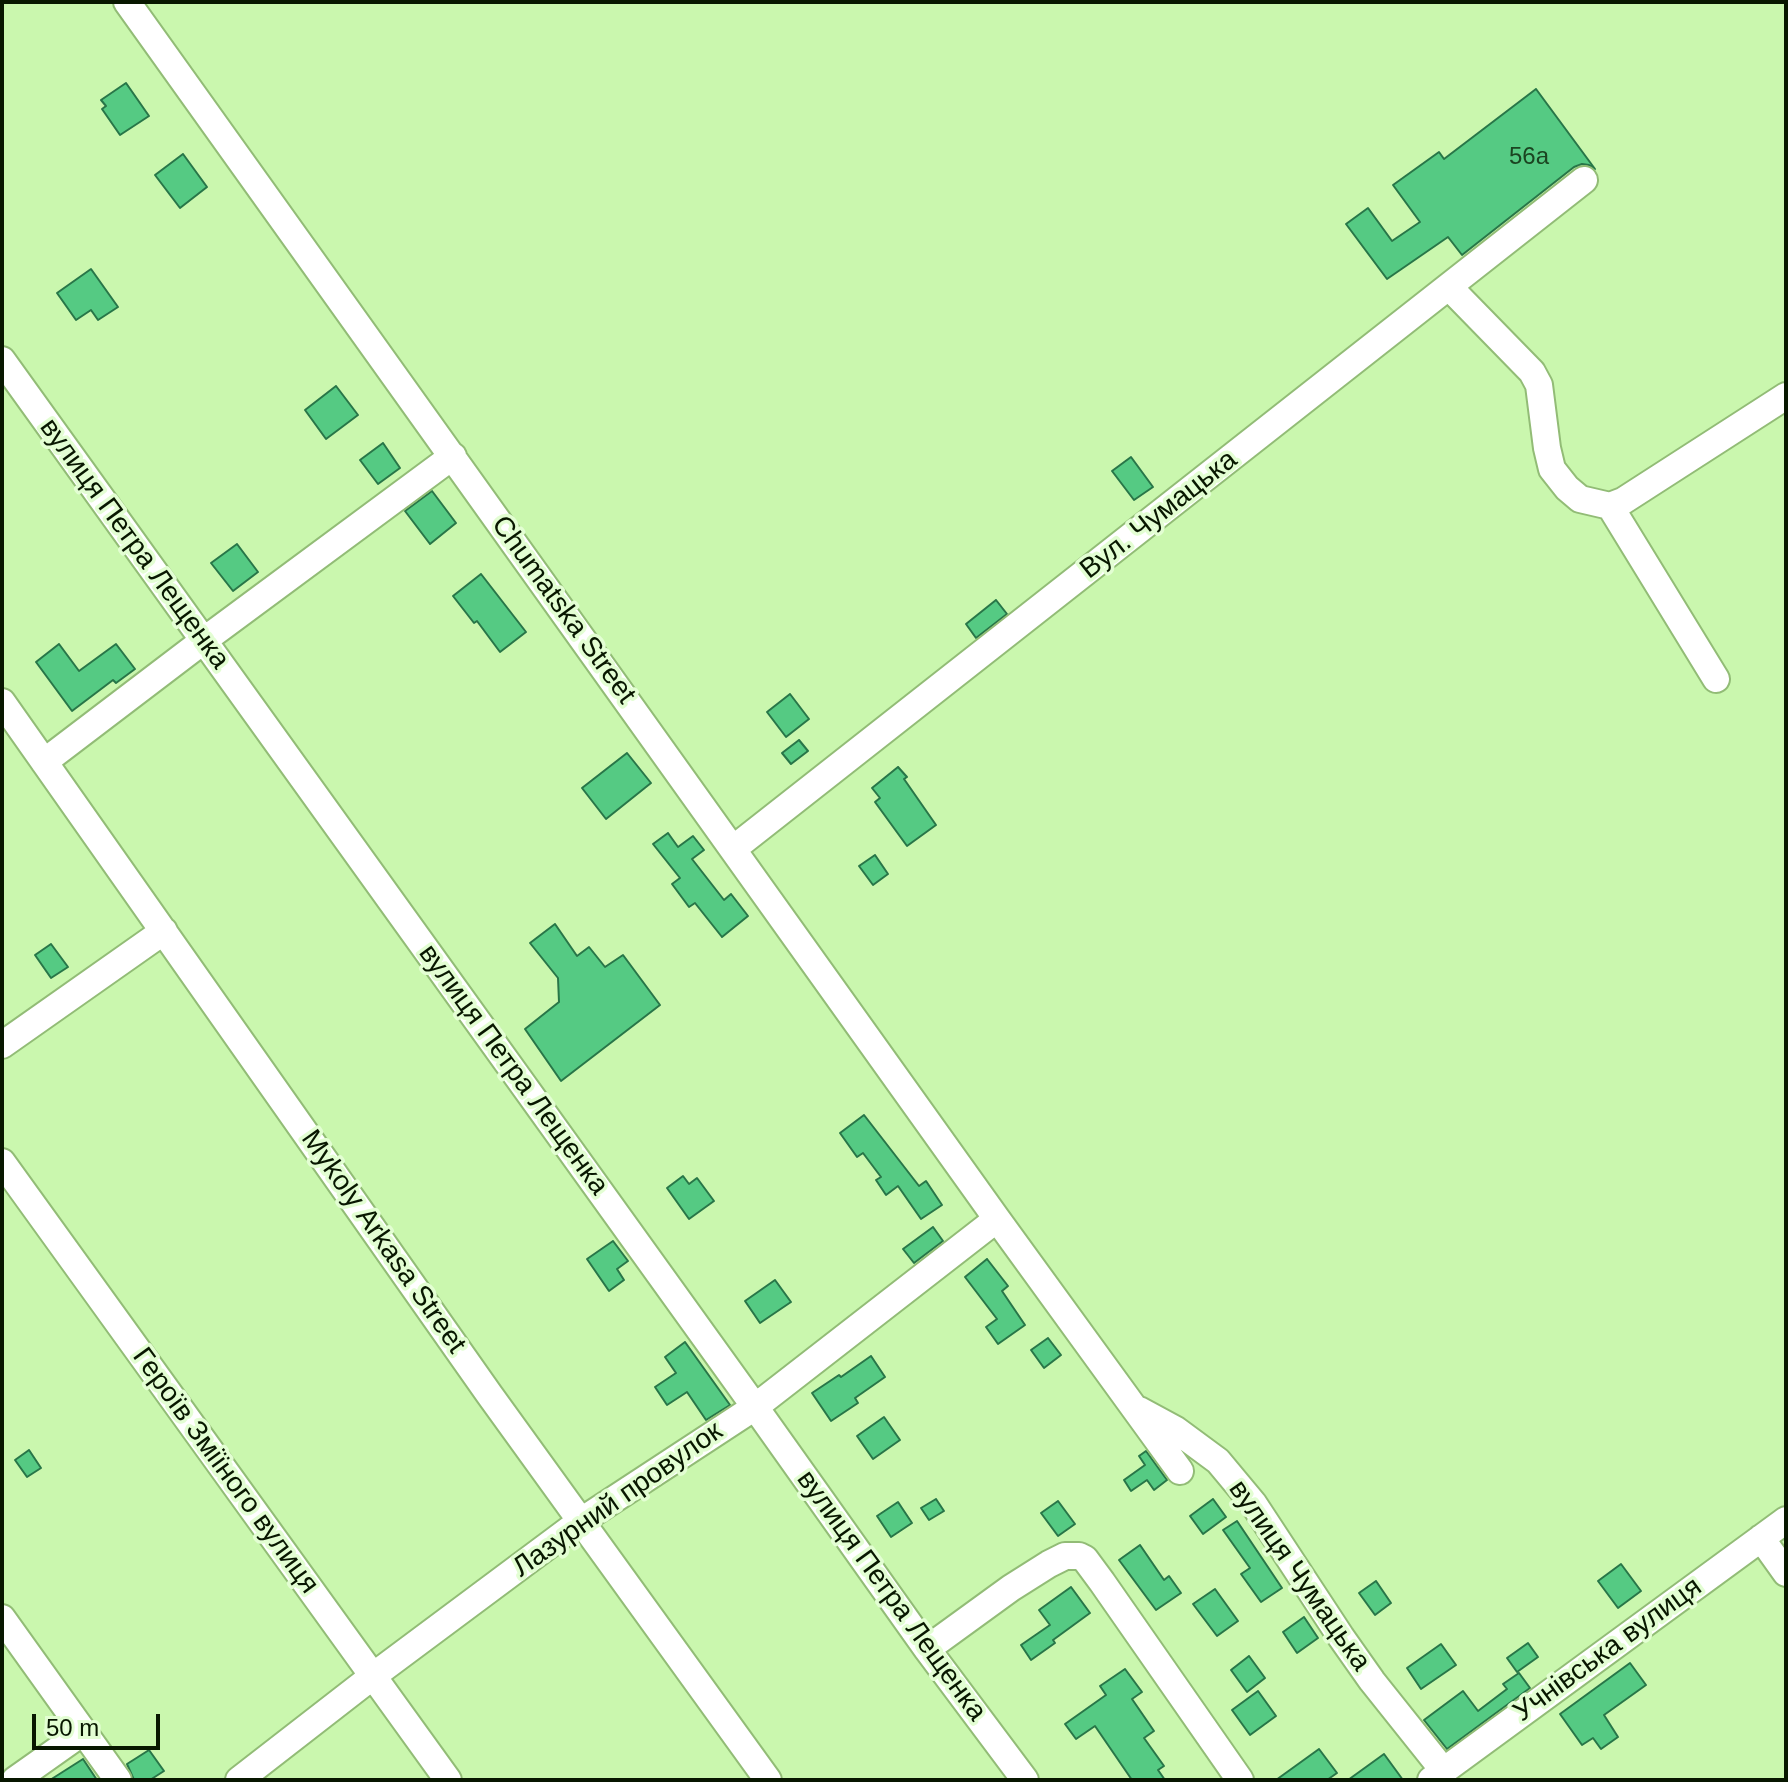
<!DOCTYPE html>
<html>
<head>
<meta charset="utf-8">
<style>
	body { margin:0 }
	#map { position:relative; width:1788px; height:1782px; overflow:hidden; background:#caf7ae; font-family:Arial,sans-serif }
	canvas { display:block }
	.frame { position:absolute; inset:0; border:4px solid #081700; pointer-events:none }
	.scale { position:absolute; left:32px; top:1714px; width:128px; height:36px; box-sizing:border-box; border:4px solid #081700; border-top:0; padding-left:10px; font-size:24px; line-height:28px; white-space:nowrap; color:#081700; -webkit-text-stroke:6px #e3fed3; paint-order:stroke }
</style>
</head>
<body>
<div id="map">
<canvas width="1788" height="1782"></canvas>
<div class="frame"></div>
<div class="scale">50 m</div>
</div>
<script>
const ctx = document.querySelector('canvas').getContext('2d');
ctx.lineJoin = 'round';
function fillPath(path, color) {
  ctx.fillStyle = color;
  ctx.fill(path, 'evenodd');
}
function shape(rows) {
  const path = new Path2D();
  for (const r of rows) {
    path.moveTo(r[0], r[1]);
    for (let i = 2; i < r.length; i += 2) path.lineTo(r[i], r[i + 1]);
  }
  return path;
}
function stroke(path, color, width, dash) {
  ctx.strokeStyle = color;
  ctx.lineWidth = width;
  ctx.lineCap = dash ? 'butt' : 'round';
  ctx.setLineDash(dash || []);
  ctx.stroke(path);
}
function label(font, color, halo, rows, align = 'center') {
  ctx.font = font + ' Arial,sans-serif';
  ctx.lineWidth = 7;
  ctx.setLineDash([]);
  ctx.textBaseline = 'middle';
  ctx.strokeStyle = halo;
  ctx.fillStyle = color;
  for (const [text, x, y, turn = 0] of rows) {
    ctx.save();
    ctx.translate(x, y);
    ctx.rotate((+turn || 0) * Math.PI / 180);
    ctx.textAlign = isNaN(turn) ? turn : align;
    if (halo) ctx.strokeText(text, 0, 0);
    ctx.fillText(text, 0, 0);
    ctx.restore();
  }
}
const building = shape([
	[126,83,149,116,120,135,102,109,106,106,101,100,126,83],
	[1536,89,1595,169,1589,165,1582,164,1574,167,1462,255,1448,237,1387,279,1346,224,1368,208,1392,241,1420,222,1393,185,1439,152,1444,159,1536,89],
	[183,154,207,187,180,208,155,175,183,154],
	[91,269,118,307,98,320,91,310,76,320,57,293,91,269],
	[336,386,358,415,326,439,305,410,336,386],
	[383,443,400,468,378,484,360,460,383,443],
	[1131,457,1153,487,1134,500,1112,471,1131,457],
	[432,491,456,523,430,544,405,511,432,491],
	[237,544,258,572,233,591,211,563,237,544],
	[481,574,526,632,500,652,477,621,474,623,453,596,481,574],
	[996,600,1007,614,976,638,966,624,996,600],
	[59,644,79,671,116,644,135,669,116,683,113,680,72,711,36,662,59,644],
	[790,694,809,719,786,737,767,712,790,694],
	[799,740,808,751,791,764,782,753,799,740],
	[627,753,651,783,606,819,582,788,627,753],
	[898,767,907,777,904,779,936,825,907,846,875,802,880,798,872,788,898,767],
	[668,833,678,847,693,836,704,850,692,859,724,900,731,894,748,916,722,937,695,903,689,907,672,884,680,878,653,844,668,833],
	[875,855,888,874,873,885,859,866,875,855],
	[555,924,577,956,589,947,605,967,623,955,660,1005,561,1081,525,1029,559,1002,558,978,530,943,555,924],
	[51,944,68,967,51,978,35,955,51,944],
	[864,1115,919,1186,926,1181,942,1205,921,1219,898,1186,886,1195,876,1180,881,1177,863,1153,857,1157,840,1133,864,1115],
	[683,1176,689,1184,697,1178,714,1201,689,1219,667,1188,683,1176],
	[933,1227,943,1241,914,1263,903,1249,933,1227],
	[613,1241,628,1261,617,1269,624,1280,609,1291,587,1259,613,1241],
	[987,1259,1008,1286,1002,1291,1025,1325,998,1344,986,1327,997,1319,965,1277,987,1259],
	[775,1280,791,1302,760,1323,745,1301,775,1280],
	[1048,1338,1061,1355,1044,1368,1031,1350,1048,1338],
	[685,1342,730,1405,706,1420,687,1392,667,1405,655,1387,676,1373,665,1357,685,1342],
	[871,1356,885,1377,855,1398,858,1403,831,1421,812,1393,839,1375,841,1377,871,1356],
	[884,1417,900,1440,873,1459,857,1436,884,1417],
	[29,1450,41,1468,27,1477,15,1460,29,1450],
	[1146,1451,1167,1480,1154,1490,1147,1480,1131,1491,1124,1480,1145,1465,1139,1456,1146,1451],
	[936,1499,944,1511,929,1520,921,1508,936,1499],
	[1213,1499,1226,1517,1203,1534,1190,1516,1213,1499],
	[1058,1501,1075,1524,1058,1536,1041,1513,1058,1501],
	[898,1502,912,1523,891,1537,877,1516,898,1502],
	[1237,1521,1282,1588,1261,1602,1241,1574,1250,1568,1223,1530,1237,1521],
	[1140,1545,1164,1580,1169,1576,1181,1593,1156,1610,1119,1560,1140,1545],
	[1621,1564,1641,1591,1618,1608,1598,1581,1621,1564],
	[1376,1581,1391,1603,1375,1615,1359,1593,1376,1581],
	[1071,1587,1090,1613,1053,1640,1055,1643,1031,1660,1021,1645,1050,1625,1039,1610,1071,1587],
	[1215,1589,1238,1621,1217,1636,1193,1604,1215,1589],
	[1304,1617,1318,1638,1297,1653,1283,1632,1304,1617],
	[1528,1643,1538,1657,1517,1672,1507,1658,1528,1643],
	[1441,1644,1456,1665,1421,1689,1407,1668,1441,1644],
	[1249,1656,1265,1678,1247,1692,1231,1670,1249,1656],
	[1630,1663,1646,1685,1604,1715,1618,1737,1601,1749,1593,1738,1582,1745,1560,1714,1630,1663],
	[1125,1669,1142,1692,1132,1699,1154,1731,1144,1738,1164,1766,1158,1770,1165,1780,1132,1780,1095,1726,1076,1739,1065,1724,1106,1695,1100,1686,1125,1669],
	[1519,1673,1530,1688,1447,1749,1424,1720,1463,1691,1478,1711,1507,1689,1503,1684,1519,1673],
	[1258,1691,1276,1716,1250,1735,1232,1710,1258,1691],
	[1319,1749,1337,1773,1327,1780,1276,1780,1319,1749],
	[149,1750,164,1771,150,1780,134,1780,127,1764,149,1750],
	[1384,1754,1403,1780,1348,1780,1384,1754],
	[83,1759,97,1780,50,1780,83,1759]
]);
const minor = shape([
	[127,2,997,1219,1180,1471],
	[1449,287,1532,372,1539,385,1547,448,1552,469,1567,488,1580,499,1610,506,1623,501,1786,396],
	[2,360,755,1407,927,1649,1025,1780],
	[1610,506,1716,679],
	[2,702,489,1394,768,1780],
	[44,762,203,641,453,456],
	[733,849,1584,180],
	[2,1045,164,931],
	[2,1162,448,1780],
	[1139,1410,1176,1430,1218,1461,1253,1503,1341,1637,1372,1681,1443,1770],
	[1761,1538,1786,1573],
	[2,1618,118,1780],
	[927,1649,1011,1588,1049,1564,1065,1556,1079,1556,1085,1559,1102,1582,1240,1780],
	[15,1780,83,1732],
	[239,1780,373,1676,581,1521,755,1407,997,1219],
	[1431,1780,1786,1520]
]);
const numberNames = [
	["56а",1529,157]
];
const streetNames = [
	["Вул. Чумацька",1159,515,-38],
	["вулиця Петра Лещенка",134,544,54],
	["Chumatska Street",563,610,54],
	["вулиця Петра Лещенка",513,1070,54],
	["Mykoly Arkasa Street",383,1242,55],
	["Героїв Зміїного вулиця",225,1471,54],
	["Лазурний провулок",618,1500,-35],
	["вулиця Чумацька",1299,1576,55],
	["вулиця Петра Лещенка",891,1596,54],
	["Учнівська вулиця",1608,1650,-36]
];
fillPath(building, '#55ca83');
stroke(building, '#287648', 2);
stroke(minor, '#92bc76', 30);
stroke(minor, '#fff', 26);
label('24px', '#1b4421', null, numberNames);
label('28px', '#081700', '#e3fed3', streetNames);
</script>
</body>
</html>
